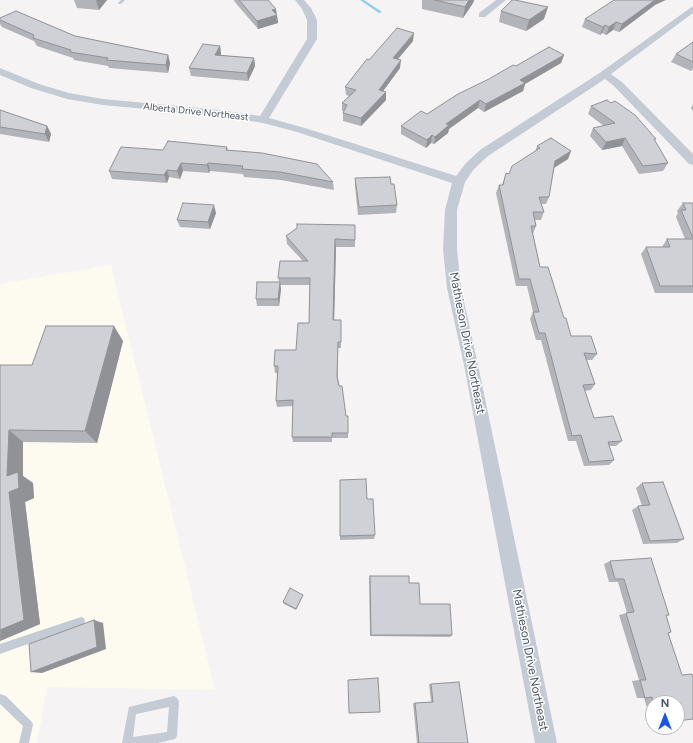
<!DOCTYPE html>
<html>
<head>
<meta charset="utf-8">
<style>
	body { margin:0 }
	#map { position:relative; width:693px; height:743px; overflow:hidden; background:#f5f3f3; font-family:Figtree,sans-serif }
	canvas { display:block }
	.north { position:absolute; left:645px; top:695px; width:40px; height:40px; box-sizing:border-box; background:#fff; border:1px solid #b7bac0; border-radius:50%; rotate:0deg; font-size:11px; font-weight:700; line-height:16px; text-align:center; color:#4a5361 }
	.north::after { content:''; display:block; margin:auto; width:14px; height:18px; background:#1656ec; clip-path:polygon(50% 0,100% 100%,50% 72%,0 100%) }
</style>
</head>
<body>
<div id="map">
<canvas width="693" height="743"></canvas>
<div class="north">N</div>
</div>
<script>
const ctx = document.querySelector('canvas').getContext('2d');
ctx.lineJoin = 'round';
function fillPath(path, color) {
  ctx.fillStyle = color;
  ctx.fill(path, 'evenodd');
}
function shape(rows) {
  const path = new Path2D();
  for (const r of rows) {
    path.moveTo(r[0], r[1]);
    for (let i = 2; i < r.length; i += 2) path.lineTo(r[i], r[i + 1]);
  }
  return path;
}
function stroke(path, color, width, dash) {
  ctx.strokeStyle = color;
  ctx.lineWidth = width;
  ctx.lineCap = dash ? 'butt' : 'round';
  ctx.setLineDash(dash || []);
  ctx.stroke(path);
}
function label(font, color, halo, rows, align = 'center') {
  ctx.font = font + ' Figtree,sans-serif';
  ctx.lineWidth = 3;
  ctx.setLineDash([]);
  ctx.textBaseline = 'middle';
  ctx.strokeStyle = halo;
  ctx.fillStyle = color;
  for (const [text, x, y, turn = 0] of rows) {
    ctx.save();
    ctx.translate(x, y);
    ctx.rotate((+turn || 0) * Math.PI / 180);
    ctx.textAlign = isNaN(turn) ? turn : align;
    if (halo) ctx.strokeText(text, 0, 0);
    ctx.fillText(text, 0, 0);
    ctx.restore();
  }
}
const commercial = shape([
	[111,265,215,690,47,687,37,743,0,743,0,284]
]);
const stream = shape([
	[360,0,364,0,382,12,379,13,360,0]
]);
const service = shape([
	[121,0,125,0,121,4,119,4,118,3,121,0],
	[81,617,84,618,85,621,84,624,0,654,0,644,81,617],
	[0,694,6,696,31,721,33,724,29,743,19,743,23,726,0,704,0,694],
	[174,696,177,698,179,701,177,736,175,739,158,743,122,743,129,707,174,696],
	[169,707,167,732,133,737,136,714,169,707]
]);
const minor = shape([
	[295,0,304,0,311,8,317,20,317,39,269,118,305,128,456,176,466,163,480,150,601,72,693,6,693,13,611,74,622,82,693,154,693,165,689,164,614,86,605,79,488,156,474,169,465,182,457,210,457,249,461,288,478,365,557,743,535,743,464,365,447,288,443,249,445,210,452,183,297,132,263,123,220,116,103,105,67,99,31,88,0,75,0,68,39,84,69,93,103,99,220,110,260,116,307,39,307,20,302,9,295,0],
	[496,0,506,0,485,17,479,17,479,13,496,0]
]);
const wall = shape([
	[74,0,107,0,99,10,77,8],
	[234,0,268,0,277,15,278,23,258,29,234,1],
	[422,0,474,0,473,3,463,18,422,9],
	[655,5,619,32,613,30,606,35,602,33,600,35,582,27,585,19],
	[501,11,544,19,526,31,499,22],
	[0,18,75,36,168,55,170,63,168,73,109,68,108,66,74,60,73,58,37,46,34,41,2,27,0,24],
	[413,41,398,59,400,68,383,91,386,92,386,100,361,126,343,121,343,111,342,111,342,103,349,96,346,95,345,87,369,60],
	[693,42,693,69,691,71,671,62,676,54],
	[220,46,221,54,221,55,254,58,255,66,248,81,191,76,189,68],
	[564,55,561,63,525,84,523,91,484,112,478,108,449,129,448,133,434,144,431,143,426,148,401,134,401,126,427,114,516,66],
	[693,104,693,111,691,108],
	[591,106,655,141,668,163,663,171,639,174,622,146,602,150,590,136,593,128,604,126,588,114],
	[0,110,47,126,51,134,49,142,0,134],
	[537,146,571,151,568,159,554,168,549,197,546,204,541,204,544,212,541,220,535,220,536,226,533,234,540,267,571,336,597,354,592,360,587,360,595,384,591,390,585,391,594,418,622,441,616,446,609,446,614,460,609,465,584,466,576,441,568,441,541,340,536,340,530,319,533,312,527,286,516,286,496,193,499,185,502,185,506,173,509,174,535,152],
	[227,147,228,150,333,182,334,190,281,180,244,177,243,174,210,171,209,173,183,171,180,179,169,177,167,183,112,179,109,171,163,150],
	[355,178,391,184,397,205,396,213,358,215,355,186],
	[683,203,693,203,693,293,655,293,641,254,646,247,662,247,667,239,685,239,676,217,678,213,677,211],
	[216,213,210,229,180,227,177,220],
	[355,225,355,247,336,247,334,320,341,320,341,348,338,348,338,378,346,416,348,416,348,438,332,438,332,442,293,442,292,437,293,406,277,407,276,401,277,373,275,373,274,366,296,350,309,323,310,285,280,285,281,289,279,306,257,306,256,299,279,282,278,278,303,261,287,244,286,236,297,228],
	[123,341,97,443,23,442,23,476,33,483,34,498,25,502,40,624,0,641,0,365,32,365],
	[340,480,367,499,375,535,374,539,340,540],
	[642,483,684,539,677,543,643,544,632,510,638,506,642,506,636,488],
	[610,561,669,615,666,616,671,632,669,633,677,703,653,703,653,721,651,721,644,698,637,698,632,681,639,680,619,615,627,613,618,582,609,582,604,564],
	[370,576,409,583,420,604,452,635,450,637,370,636,369,579],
	[303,596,296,610,284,604,283,602],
	[429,684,431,684,468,743,417,743,413,703,431,702]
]);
const shadedWall = shape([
	[96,0,107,0,99,10],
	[469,0,474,0,473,3,463,18,465,7],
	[655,0,666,0,655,5,619,32,622,24],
	[548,7,544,19,526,31,529,20],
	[276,9,278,23,258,29,257,21,272,10],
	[616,22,613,30,606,35,609,27],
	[605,25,602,33,600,35,603,27],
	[414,33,413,41,392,66,393,58],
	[220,46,221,54,217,63,215,55],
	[168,55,170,63,168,73,166,65],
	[564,55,561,63,525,84,523,91,484,112,486,104,520,80],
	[254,58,255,66,248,81,247,73],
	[401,60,400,68,378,98,379,90],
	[386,92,386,100,361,126,361,118],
	[480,100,478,108,449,129,448,133,434,144,435,137,446,124],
	[47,126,51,134,49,142,45,134],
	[432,135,431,143,426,148,427,140],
	[625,138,622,146,602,150,606,142],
	[571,151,568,159,552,169,555,161],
	[181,163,183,171,180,179,177,171],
	[208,163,210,171,209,173,207,165],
	[167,170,169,177,167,183,164,175],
	[214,205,216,213,210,229,208,222],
	[335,239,336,247,334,327,333,320],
	[280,282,281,289,279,306,278,299],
	[114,326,123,341,97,443,85,431],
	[9,430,23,442,23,476,33,483,34,498,25,502,40,624,0,641],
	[94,620,103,623,106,649,42,673,31,672]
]);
const building = shape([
	[239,0,268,0,276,9,272,10,277,15,257,21,239,0],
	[435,0,469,0,465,7,435,0],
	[512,0,515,0,548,7,529,20,501,11,512,0],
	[614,0,655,0,622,24,616,22,609,27,605,25,603,27,585,19,614,0],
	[16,11,75,36,168,55,166,65,106,60,108,58,70,52,71,50,33,38,34,35,0,20,0,18,16,11],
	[397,28,414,33,393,58,401,60,379,90,386,92,361,118,343,113,347,105,342,103,356,90,345,87,367,59,369,60,397,28],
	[693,42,693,62,676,54,693,42],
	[203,44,220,46,215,55,254,58,247,73,189,68,203,44],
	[549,47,564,55,520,80,525,83,486,104,480,100,446,124,449,125,435,137,432,135,427,140,401,126,421,111,427,114,458,94,489,79,513,65,516,66,549,47],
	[607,100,611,103,615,101,635,115,656,139,654,139,668,163,643,166,625,138,606,142,593,128,615,123,591,106,607,100],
	[0,110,47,126,45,134,0,127,0,110],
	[551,138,571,151,555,161,549,197,539,197,544,212,533,212,536,226,531,226,540,267,548,267,564,318,566,318,571,336,591,336,597,354,584,353,595,384,583,385,594,418,613,416,622,441,608,442,614,460,589,462,581,435,572,436,545,333,539,333,533,312,539,312,530,279,519,279,499,185,503,185,506,173,509,174,512,166,540,148,537,146,551,138],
	[168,141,227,147,226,150,262,153,317,164,333,182,280,172,242,169,243,166,208,163,207,165,181,163,177,171,167,170,164,175,109,171,121,147,163,150,168,141],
	[390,177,391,184,394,184,397,205,359,207,355,178,390,177],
	[183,203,214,205,208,222,177,220,183,203],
	[683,203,693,203,693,238,681,210,686,210,683,203],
	[297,224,355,225,355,240,335,239,333,320,341,320,341,342,338,342,337,377,339,386,342,386,346,416,348,416,348,433,332,433,332,437,292,437,293,400,276,401,278,366,274,366,275,350,296,350,298,323,309,323,310,278,278,278,280,261,308,261,286,236,297,228,297,224],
	[667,239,693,239,693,286,660,286,646,247,670,247,667,239],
	[257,282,280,282,278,299,256,299,257,282],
	[46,326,114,326,85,431,9,430,7,476,18,472,19,488,9,492,24,620,0,630,0,365,32,365,46,326],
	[366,479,367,499,373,499,375,535,340,536,340,480,366,479],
	[663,482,684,539,650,541,638,506,650,505,642,483,663,482],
	[651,558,669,615,666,615,671,632,668,633,682,675,692,674,693,678,693,719,677,721,677,703,653,703,652,697,645,698,640,680,646,680,626,613,634,612,624,579,615,579,610,561,651,558],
	[370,576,409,576,409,583,419,583,420,604,450,604,452,635,371,635,370,576],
	[290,588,303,595,296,609,283,602,290,588],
	[94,620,97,647,31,672,29,644,94,620],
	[378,678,380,712,349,713,348,680,378,678],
	[459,682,468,743,419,743,415,703,433,702,431,684,459,682]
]);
const farStreetnames = [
	["Alberta Drive Northeast",196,112,6]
];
const streetNames = [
	["Mathieson Drive Northeast",467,343,79],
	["Mathieson Drive Northeast",530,660,79]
];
fillPath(commercial, '#fdfbef');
fillPath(stream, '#8ecef0');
fillPath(service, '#c4cbd4');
fillPath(minor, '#c4cbd4');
fillPath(wall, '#b2b4b9');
fillPath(shadedWall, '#919296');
fillPath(building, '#cfd1d7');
stroke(building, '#919296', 1);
label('10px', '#4a5361', '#fff', farStreetnames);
label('12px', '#4a5361', '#fff', streetNames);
</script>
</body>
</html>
